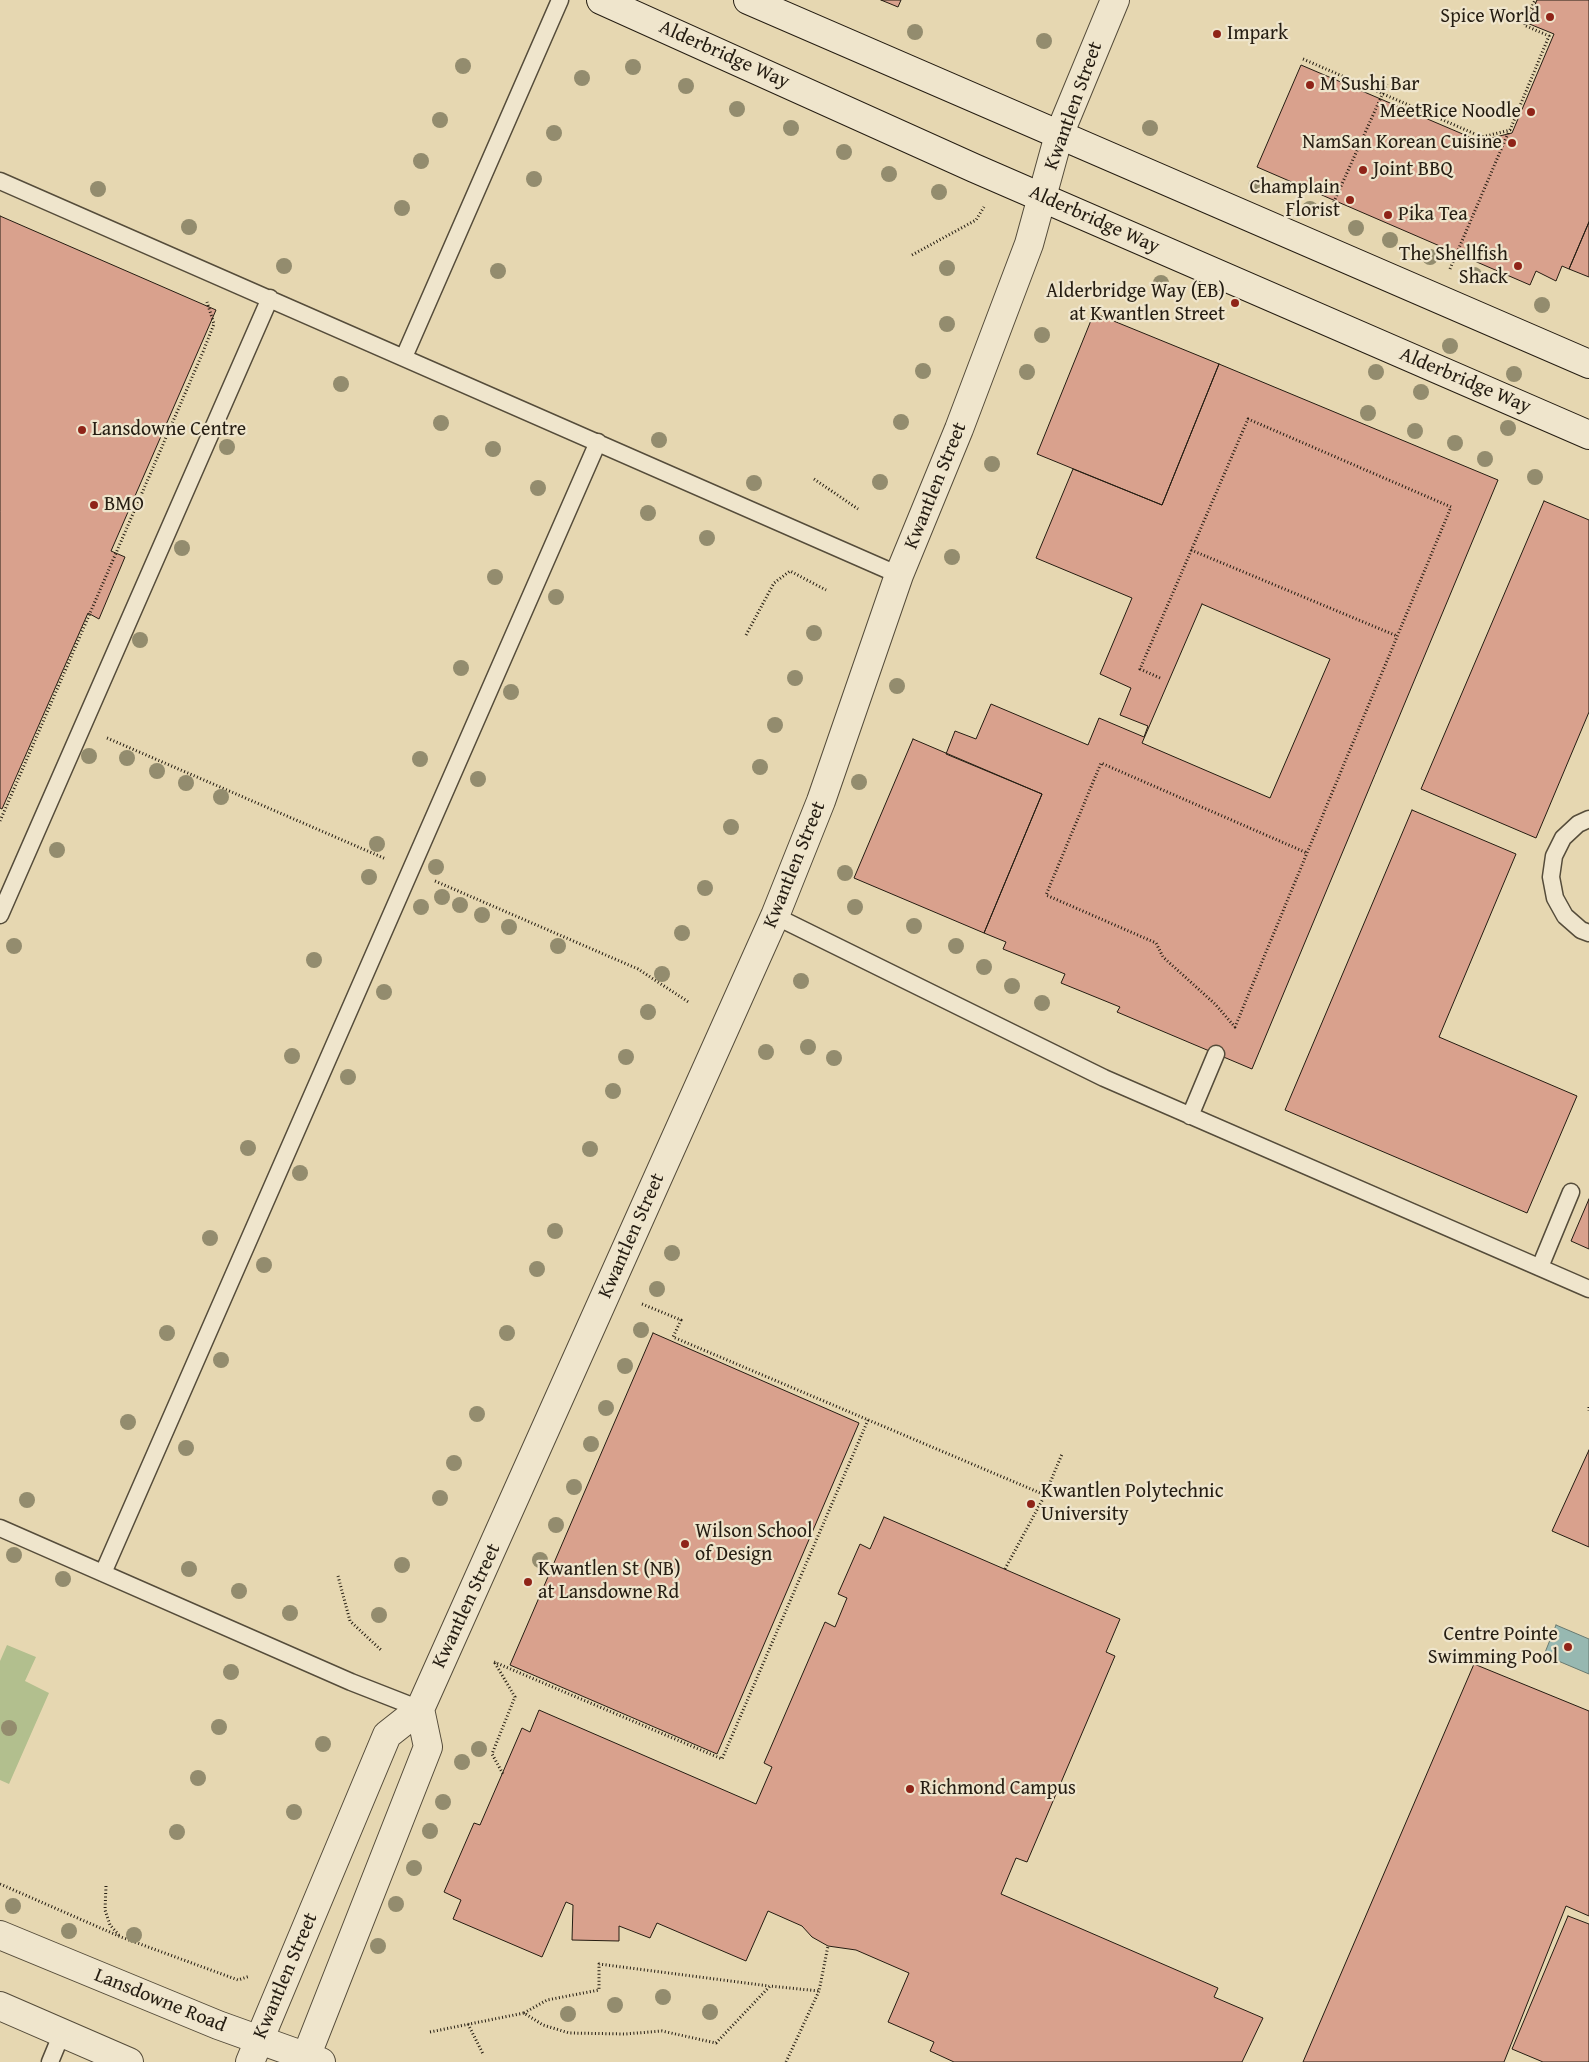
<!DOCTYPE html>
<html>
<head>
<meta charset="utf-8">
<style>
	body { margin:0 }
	canvas { display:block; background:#e6d7b1 }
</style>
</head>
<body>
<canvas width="1589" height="2062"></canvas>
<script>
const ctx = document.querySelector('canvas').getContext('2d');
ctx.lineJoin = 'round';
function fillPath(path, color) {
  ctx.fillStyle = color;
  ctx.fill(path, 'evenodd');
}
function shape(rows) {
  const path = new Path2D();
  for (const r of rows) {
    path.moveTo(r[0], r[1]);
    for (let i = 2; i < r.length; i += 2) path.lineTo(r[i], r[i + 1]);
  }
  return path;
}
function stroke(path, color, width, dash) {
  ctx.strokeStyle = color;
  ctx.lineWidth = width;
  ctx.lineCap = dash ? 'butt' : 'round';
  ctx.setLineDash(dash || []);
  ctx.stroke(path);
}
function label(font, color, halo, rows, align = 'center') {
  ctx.font = font + ' "Gentium Book Plus",serif';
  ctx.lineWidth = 4.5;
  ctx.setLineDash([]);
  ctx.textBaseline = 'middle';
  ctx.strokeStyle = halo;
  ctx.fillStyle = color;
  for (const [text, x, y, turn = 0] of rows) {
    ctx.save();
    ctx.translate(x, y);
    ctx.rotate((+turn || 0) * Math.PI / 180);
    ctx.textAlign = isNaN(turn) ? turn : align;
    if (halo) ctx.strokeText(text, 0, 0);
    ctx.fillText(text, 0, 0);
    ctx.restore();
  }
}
const green = shape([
	[7,1645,36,1657,25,1681,49,1693,9,1784,0,1780,0,1661]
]);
const water = shape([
	[1556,1625,1589,1639,1589,1674,1544,1655,1556,1625]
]);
const building = shape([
	[881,0,901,0,898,7,881,0],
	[1537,0,1589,0,1589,222,1569,269,1562,266,1556,281,1536,271,1530,285,1257,167,1301,65,1479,141,1512,133,1554,34,1527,23,1537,0],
	[0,216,216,310,111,551,125,557,99,619,88,613,2,809,0,808,0,216],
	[1589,222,1589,277,1569,269,1589,222],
	[1094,313,1219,364,1162,505,1037,454,1094,313],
	[1219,364,1498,480,1252,1069,1117,1012,1120,1007,1061,983,1065,974,1003,949,1006,942,984,933,1042,794,946,754,955,731,976,739,991,704,1088,745,1099,718,1144,737,1148,726,1120,715,1131,688,1100,674,1132,598,1036,558,1073,469,1162,505,1219,364],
	[1544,501,1589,520,1589,712,1536,838,1421,789,1544,501],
	[1202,604,1330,659,1270,798,1142,743,1202,604],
	[913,739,1042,794,984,933,854,878,913,739],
	[1412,810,1516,854,1439,1037,1577,1096,1527,1213,1285,1110,1412,810],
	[1589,1199,1589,1249,1571,1241,1589,1199],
	[653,1333,859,1423,717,1754,510,1665,653,1333],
	[1589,1450,1589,1547,1552,1531,1589,1450],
	[884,1517,1120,1619,1106,1652,1115,1656,1027,1862,1016,1858,1001,1894,1218,1988,1214,1997,1263,2018,1242,2062,954,2062,930,2051,934,2042,888,2022,909,1973,856,1950,828,1946,812,1937,802,1926,768,1911,746,1961,657,1923,650,1938,619,1926,619,1941,572,1940,573,1905,566,1902,542,1957,453,1919,461,1900,444,1892,474,1823,480,1825,522,1728,530,1732,539,1710,756,1804,772,1767,764,1763,825,1622,835,1627,847,1598,838,1594,860,1544,870,1549,884,1517],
	[1474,1664,1589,1711,1589,1916,1566,1906,1504,2062,1303,2062,1474,1664],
	[1568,1916,1589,1924,1589,2062,1543,2062,1512,2049,1568,1916]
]);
const path = shape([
	[1303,59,1482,137,1510,130,1549,36,1524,25,1535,0],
	[1328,215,1387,84],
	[912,255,976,220,984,207],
	[1450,269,1509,131],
	[814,479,858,509],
	[1191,550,1397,636],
	[746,635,774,583,790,571,826,590],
	[1160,678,1140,669,1248,419,1451,507,1307,853,1235,1027,1215,1004,1163,957,1156,943,1046,895,1101,763,1307,853],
	[107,738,386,859],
	[0,821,203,352,214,324,207,302],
	[435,881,638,969,690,1003],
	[642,1304,681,1320,673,1337,1045,1495,1062,1454],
	[1589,1407,1589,1411],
	[1005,1569,1045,1495],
	[338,1576,350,1621,381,1650],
	[494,1662,722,1759,868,1420],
	[495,1663,515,1697,492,1754,503,1774],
	[0,1884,121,1937,238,1980,250,1976],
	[106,1886,105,1910,110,1925,119,1935],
	[524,2013,547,2000,599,1990,599,1964,769,1986],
	[468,2024,483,2054],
	[430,2032,524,2013,543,2025,569,2033,625,2034,662,2031,716,2043,770,1986,819,1991,828,1946],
	[786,2062,819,1991]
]);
const service = shape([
	[0,181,899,575],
	[404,357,560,0],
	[1589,819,1578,824,1563,838,1554,856,1551,877,1555,898,1565,916,1581,930,1589,933],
	[0,915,270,298],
	[775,916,1104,1078,1589,1289],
	[1190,1116,1216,1054],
	[1540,1267,1571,1192],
	[0,1528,351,1682,420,1709],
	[103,1573,598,442],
	[50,2062,62,2033]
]);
const minor = shape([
	[250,2062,387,1735,420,1709,775,916,821,801,899,575,959,429,1029,244,1059,135,1115,0],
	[304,2062,428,1747,420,1709]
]);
const tertiary = shape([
	[0,1935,218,2025,321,2062],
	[0,2006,129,2062]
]);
const secondary = shape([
	[601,0,974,168,1589,435],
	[748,0,1589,364]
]);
const trees = [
	[915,32],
	[1044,41],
	[463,66],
	[633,67],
	[582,78],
	[686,86],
	[737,109],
	[440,120],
	[791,128],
	[1150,128],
	[554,133],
	[844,152],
	[421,161],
	[889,174],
	[534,179],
	[1256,186],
	[98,189],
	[939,192],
	[402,208],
	[1310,209],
	[189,227],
	[1356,228],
	[1390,240],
	[1430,257],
	[284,266],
	[947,268],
	[498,271],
	[1474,275],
	[1161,283],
	[1542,305],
	[947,324],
	[1042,335],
	[1450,346],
	[923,371],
	[1027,372],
	[1376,372],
	[1514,374],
	[341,384],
	[1421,392],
	[1368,413],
	[901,422],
	[441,423],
	[1508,428],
	[1415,431],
	[659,440],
	[1455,443],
	[227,447],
	[493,449],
	[1485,459],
	[992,464],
	[1535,477],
	[880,482],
	[754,483],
	[538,488],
	[648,513],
	[707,538],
	[182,548],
	[952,557],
	[495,577],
	[556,597],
	[814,633],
	[140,640],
	[461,668],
	[795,678],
	[897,686],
	[511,692],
	[775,725],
	[89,756],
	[127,758],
	[420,759],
	[760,767],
	[157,771],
	[478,779],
	[859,782],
	[186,783],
	[221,797],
	[731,827],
	[377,844],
	[57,850],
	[436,867],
	[845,873],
	[369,877],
	[705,888],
	[442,897],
	[460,905],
	[421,907],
	[855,907],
	[482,915],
	[914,926],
	[509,927],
	[682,933],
	[14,946],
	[558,946],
	[956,946],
	[314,960],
	[984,967],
	[662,974],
	[801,981],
	[1012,986],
	[384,992],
	[1042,1003],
	[648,1012],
	[808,1047],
	[766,1052],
	[292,1056],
	[626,1057],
	[834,1058],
	[348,1077],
	[613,1091],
	[248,1148],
	[590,1149],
	[300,1173],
	[555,1231],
	[210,1238],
	[672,1253],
	[264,1265],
	[537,1269],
	[657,1289],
	[641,1330],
	[167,1333],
	[507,1333],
	[221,1360],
	[625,1366],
	[606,1408],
	[477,1414],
	[128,1422],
	[591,1444],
	[186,1448],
	[454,1463],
	[574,1487],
	[440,1498],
	[27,1500],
	[556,1525],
	[14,1555],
	[540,1560],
	[402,1565],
	[189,1569],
	[63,1579],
	[239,1591],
	[290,1613],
	[379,1615],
	[231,1672],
	[219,1727],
	[9,1728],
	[323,1744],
	[479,1749],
	[462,1762],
	[198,1778],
	[443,1802],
	[294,1812],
	[430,1831],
	[177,1832],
	[414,1868],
	[396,1904],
	[13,1906],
	[69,1931],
	[134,1935],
	[378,1946],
	[663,1997],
	[615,2005],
	[710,2012],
	[568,2014]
];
const markers = [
	[1550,17,5,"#8f2418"],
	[1217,34,5,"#8f2418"],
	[1310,85,5,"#8f2418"],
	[1531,112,5,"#8f2418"],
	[1512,143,5,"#8f2418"],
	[1363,170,5,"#8f2418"],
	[1350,200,5,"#8f2418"],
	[1388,215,5,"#8f2418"],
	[1518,266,5,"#8f2418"],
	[1235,303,5,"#8f2418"],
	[82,430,5,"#8f2418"],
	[94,505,5,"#8f2418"],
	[1031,1504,5,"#8f2418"],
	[685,1544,5,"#8f2418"],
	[528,1582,5,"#8f2418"],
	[1568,1647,5,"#8f2418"],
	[910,1789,5,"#8f2418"]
];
const poiNames = [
	["Spice World",1540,17,"right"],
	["Impark",1227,34],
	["M Sushi Bar",1320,85],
	["MeetRice Noodle",1521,112,"right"],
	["NamSan Korean Cuisine",1502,143,"right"],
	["Joint BBQ",1373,170],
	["Champlain",1340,188,"right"],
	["Florist",1340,211,"right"],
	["Pika Tea",1398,215],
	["The Shellfish",1508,255,"right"],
	["Shack",1508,278,"right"],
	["Alderbridge Way (EB)",1225,292,"right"],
	["at Kwantlen Street",1225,315,"right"],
	["Lansdowne Centre",92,430],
	["BMO",104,505],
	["Kwantlen Polytechnic",1041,1492],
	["University",1041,1515],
	["Wilson School",695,1532],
	["of Design",695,1555],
	["Kwantlen St (NB)",538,1570],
	["at Lansdowne Rd",538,1593],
	["Centre Pointe",1558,1635,"right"],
	["Swimming Pool",1558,1658,"right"],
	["Richmond Campus",920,1789]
];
const streetNames = [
	["Alderbridge Way",724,55,24],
	["Kwantlen Street",1074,106,-70],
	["Alderbridge Way",1094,220,24],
	["Alderbridge Way",1465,381,23],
	["Kwantlen Street",936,486,-68],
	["Kwantlen Street",795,865,-68],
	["Kwantlen Street",632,1236,-66],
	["Kwantlen Street",467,1606,-65],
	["Kwantlen Street",286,1976,-67],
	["Lansdowne Road",160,2001,22]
];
fillPath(green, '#b2bf8e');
fillPath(water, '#97b8b1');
stroke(water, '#697a71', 1);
fillPath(building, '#d9a18d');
stroke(building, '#251d12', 1);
stroke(service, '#554c3a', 19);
stroke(minor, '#554c3a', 30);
stroke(tertiary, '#554c3a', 30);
stroke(secondary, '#251d12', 30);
stroke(path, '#251d12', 3, [1, 2.5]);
stroke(service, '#efe5cc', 16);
stroke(minor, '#efe5cc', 28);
stroke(tertiary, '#efe5cc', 28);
stroke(secondary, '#efe5cc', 28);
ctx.fillStyle = '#938c6e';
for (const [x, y] of trees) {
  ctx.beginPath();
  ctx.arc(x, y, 8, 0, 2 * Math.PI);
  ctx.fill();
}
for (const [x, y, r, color] of markers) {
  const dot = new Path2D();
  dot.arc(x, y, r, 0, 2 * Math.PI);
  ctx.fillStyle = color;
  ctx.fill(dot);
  stroke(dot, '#efe5cc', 2);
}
label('20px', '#251d12', '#efe5cc', poiNames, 'left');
label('20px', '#251d12', '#efe5cc', streetNames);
</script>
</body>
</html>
